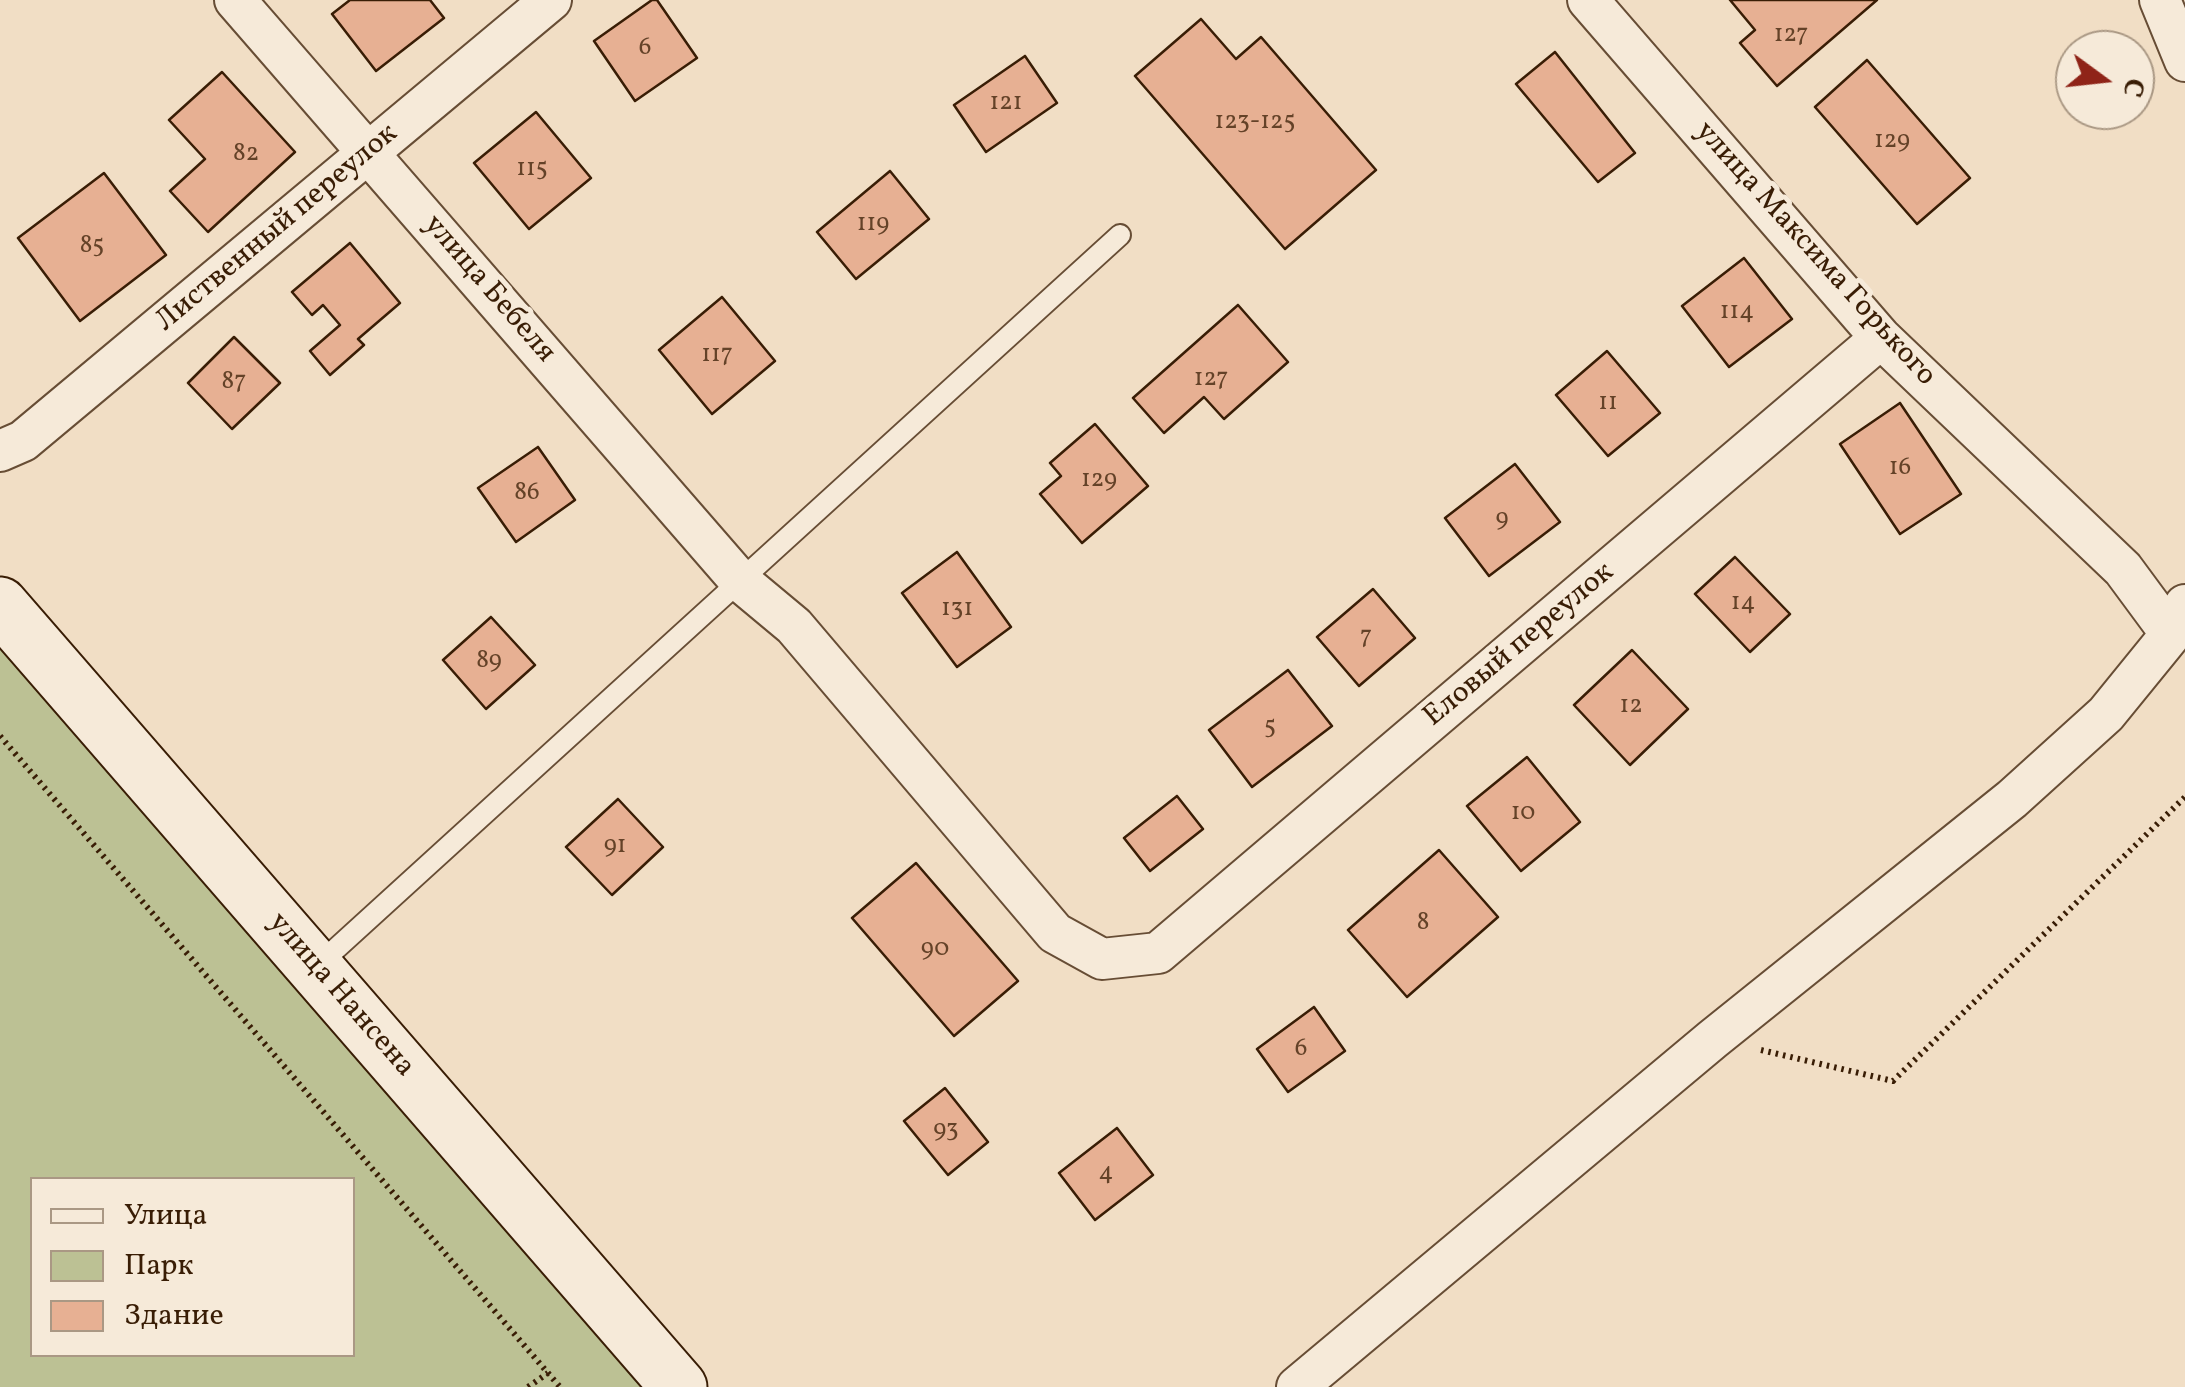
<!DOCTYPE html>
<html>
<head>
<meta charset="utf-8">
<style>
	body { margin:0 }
	#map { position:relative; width:2185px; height:1387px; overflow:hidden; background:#f1dec5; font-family:Vollkorn,serif }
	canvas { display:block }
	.legend { position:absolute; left:30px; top:1177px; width:325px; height:180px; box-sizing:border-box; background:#f6ead9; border:2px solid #aa9884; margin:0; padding:12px 18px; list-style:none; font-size:30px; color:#391d05 }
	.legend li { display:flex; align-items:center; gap:20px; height:50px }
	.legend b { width:50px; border:2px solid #aa9884 }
	.north { position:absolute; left:2055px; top:30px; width:100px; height:100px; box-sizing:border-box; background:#f6ead9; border:2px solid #aa9884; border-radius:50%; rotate:105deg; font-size:28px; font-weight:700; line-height:40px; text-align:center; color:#391d05 }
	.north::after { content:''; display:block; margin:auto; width:35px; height:45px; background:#8f2418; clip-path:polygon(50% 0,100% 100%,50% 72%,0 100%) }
</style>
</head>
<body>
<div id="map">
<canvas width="2185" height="1387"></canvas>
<ul class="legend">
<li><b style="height:12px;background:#f6ead9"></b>Улица</li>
<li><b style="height:28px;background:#bcc194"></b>Парк</li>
<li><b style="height:28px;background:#e7b093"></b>Здание</li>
</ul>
<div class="north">С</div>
</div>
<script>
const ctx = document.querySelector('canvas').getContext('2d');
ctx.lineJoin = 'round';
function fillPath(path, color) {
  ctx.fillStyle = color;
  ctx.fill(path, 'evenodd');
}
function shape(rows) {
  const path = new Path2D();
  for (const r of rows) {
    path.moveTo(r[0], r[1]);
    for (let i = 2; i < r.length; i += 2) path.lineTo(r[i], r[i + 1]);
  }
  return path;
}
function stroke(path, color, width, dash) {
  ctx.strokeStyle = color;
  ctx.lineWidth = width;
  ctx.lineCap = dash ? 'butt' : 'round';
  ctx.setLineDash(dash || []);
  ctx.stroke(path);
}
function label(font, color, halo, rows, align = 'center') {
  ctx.font = font + ' Vollkorn,serif';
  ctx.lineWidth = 10;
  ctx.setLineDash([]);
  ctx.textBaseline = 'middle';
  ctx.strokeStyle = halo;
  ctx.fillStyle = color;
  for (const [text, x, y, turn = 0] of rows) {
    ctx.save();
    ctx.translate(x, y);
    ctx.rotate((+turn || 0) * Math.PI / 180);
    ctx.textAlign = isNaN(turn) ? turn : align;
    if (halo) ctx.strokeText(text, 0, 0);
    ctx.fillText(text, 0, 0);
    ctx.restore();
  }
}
const green = shape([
	[0,646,644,1387,0,1387],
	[32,1180,352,1180,352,1354,32,1354]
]);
const building = shape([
	[350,0,430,0,444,18,376,71,332,14,350,0],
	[652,0,657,0,697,58,635,101,594,41,652,0],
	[1730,0,1877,0,1777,86,1740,43,1755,30,1730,0],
	[1201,19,1236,59,1261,37,1376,170,1285,249,1135,76,1201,19],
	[1555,52,1635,153,1598,182,1516,84,1555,52],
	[1025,56,1057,103,986,152,954,105,1025,56],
	[1867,60,1970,178,1917,224,1815,107,1867,60],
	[222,72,295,152,208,232,170,191,205,159,169,120,222,72],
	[536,112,591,178,529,229,474,163,536,112],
	[890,171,929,219,856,279,817,232,890,171],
	[104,173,166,255,80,321,18,238,104,173],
	[350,243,400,303,358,339,364,345,330,375,310,351,340,325,323,305,312,315,292,292,350,243],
	[1744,258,1792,319,1729,367,1682,306,1744,258],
	[722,297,775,361,712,414,659,350,722,297],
	[1238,305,1288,362,1224,419,1204,397,1164,433,1133,398,1238,305],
	[234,337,280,383,232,429,188,383,234,337],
	[1607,351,1660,413,1608,456,1556,395,1607,351],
	[1900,403,1961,494,1900,534,1840,444,1900,403],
	[1095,424,1148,486,1082,543,1040,494,1061,476,1050,463,1095,424],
	[538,447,575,500,516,542,478,488,538,447],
	[1515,464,1560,522,1489,576,1445,518,1515,464],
	[957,552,1011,627,957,667,902,593,957,552],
	[1735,557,1790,614,1750,652,1695,594,1735,557],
	[1373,589,1415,638,1359,686,1317,637,1373,589],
	[491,617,535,665,486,709,443,660,491,617],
	[1632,650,1688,709,1630,765,1574,705,1632,650],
	[1288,670,1332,726,1252,787,1209,730,1288,670],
	[1527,757,1580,822,1521,871,1467,806,1527,757],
	[1177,796,1203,829,1150,871,1124,838,1177,796],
	[618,799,663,847,612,895,566,847,618,799],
	[1439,850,1498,917,1407,997,1348,930,1439,850],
	[916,863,1018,981,954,1036,852,918,916,863],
	[1314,1007,1345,1051,1288,1092,1257,1049,1314,1007],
	[945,1088,988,1142,948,1175,904,1121,945,1088],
	[1117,1128,1153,1175,1095,1220,1059,1173,1117,1128]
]);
const path = shape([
	[0,736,560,1387],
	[1761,1050,1893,1081,2185,797],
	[528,1387,548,1373]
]);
const lane = shape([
	[317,966,1120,235]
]);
const street = shape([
	[235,0,740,581,794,626,1055,933,1102,959,1158,953,1881,338],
	[1588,0,1881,338,2123,569,2171,634],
	[2160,0,2185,61],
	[0,451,23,441,551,0],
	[1297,1387,1713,1039,2012,799,2106,714,2171,634,2185,605]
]);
const secondary = shape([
	[0,605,679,1387]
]);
const numberNames = [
	["127",1791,36],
	["6",645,49],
	["121",1006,104],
	["123-125",1255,123],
	["129",1892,142],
	["82",246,155],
	["115",532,170],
	["119",873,225],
	["85",92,247],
	["114",1737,313],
	["117",717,356],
	["127",1211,380],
	["87",234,383],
	["11",1608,404],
	["16",1900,469],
	["129",1099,481],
	["86",527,494],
	["9",1502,520],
	["14",1743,604],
	["131",957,610],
	["7",1366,638],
	["89",489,662],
	["12",1631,707],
	["5",1270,728],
	["10",1523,814],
	["91",615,847],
	["8",1423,924],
	["90",935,950],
	["6",1301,1050],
	["93",946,1131],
	["4",1106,1174]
];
const streetNames = [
	["Лиственный переулок",278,229,-40],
	["улица Максима Горького",1814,255,48],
	["улица Бебеля",488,290,49],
	["Еловый переулок",1520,646,-40],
	["улица Нансена",340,996,49]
];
fillPath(green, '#bcc194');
fillPath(building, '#e7b093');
stroke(building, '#391d05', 2.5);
stroke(lane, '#674d35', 24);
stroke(street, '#674d35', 44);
stroke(secondary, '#391d05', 59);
stroke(path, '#391d05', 6, [2.5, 5]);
stroke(lane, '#f6ead9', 20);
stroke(street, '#f6ead9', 40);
stroke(secondary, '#f6ead9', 55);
label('25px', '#644228', null, numberNames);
label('30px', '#391d05', '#f6ead9', streetNames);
</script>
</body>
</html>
